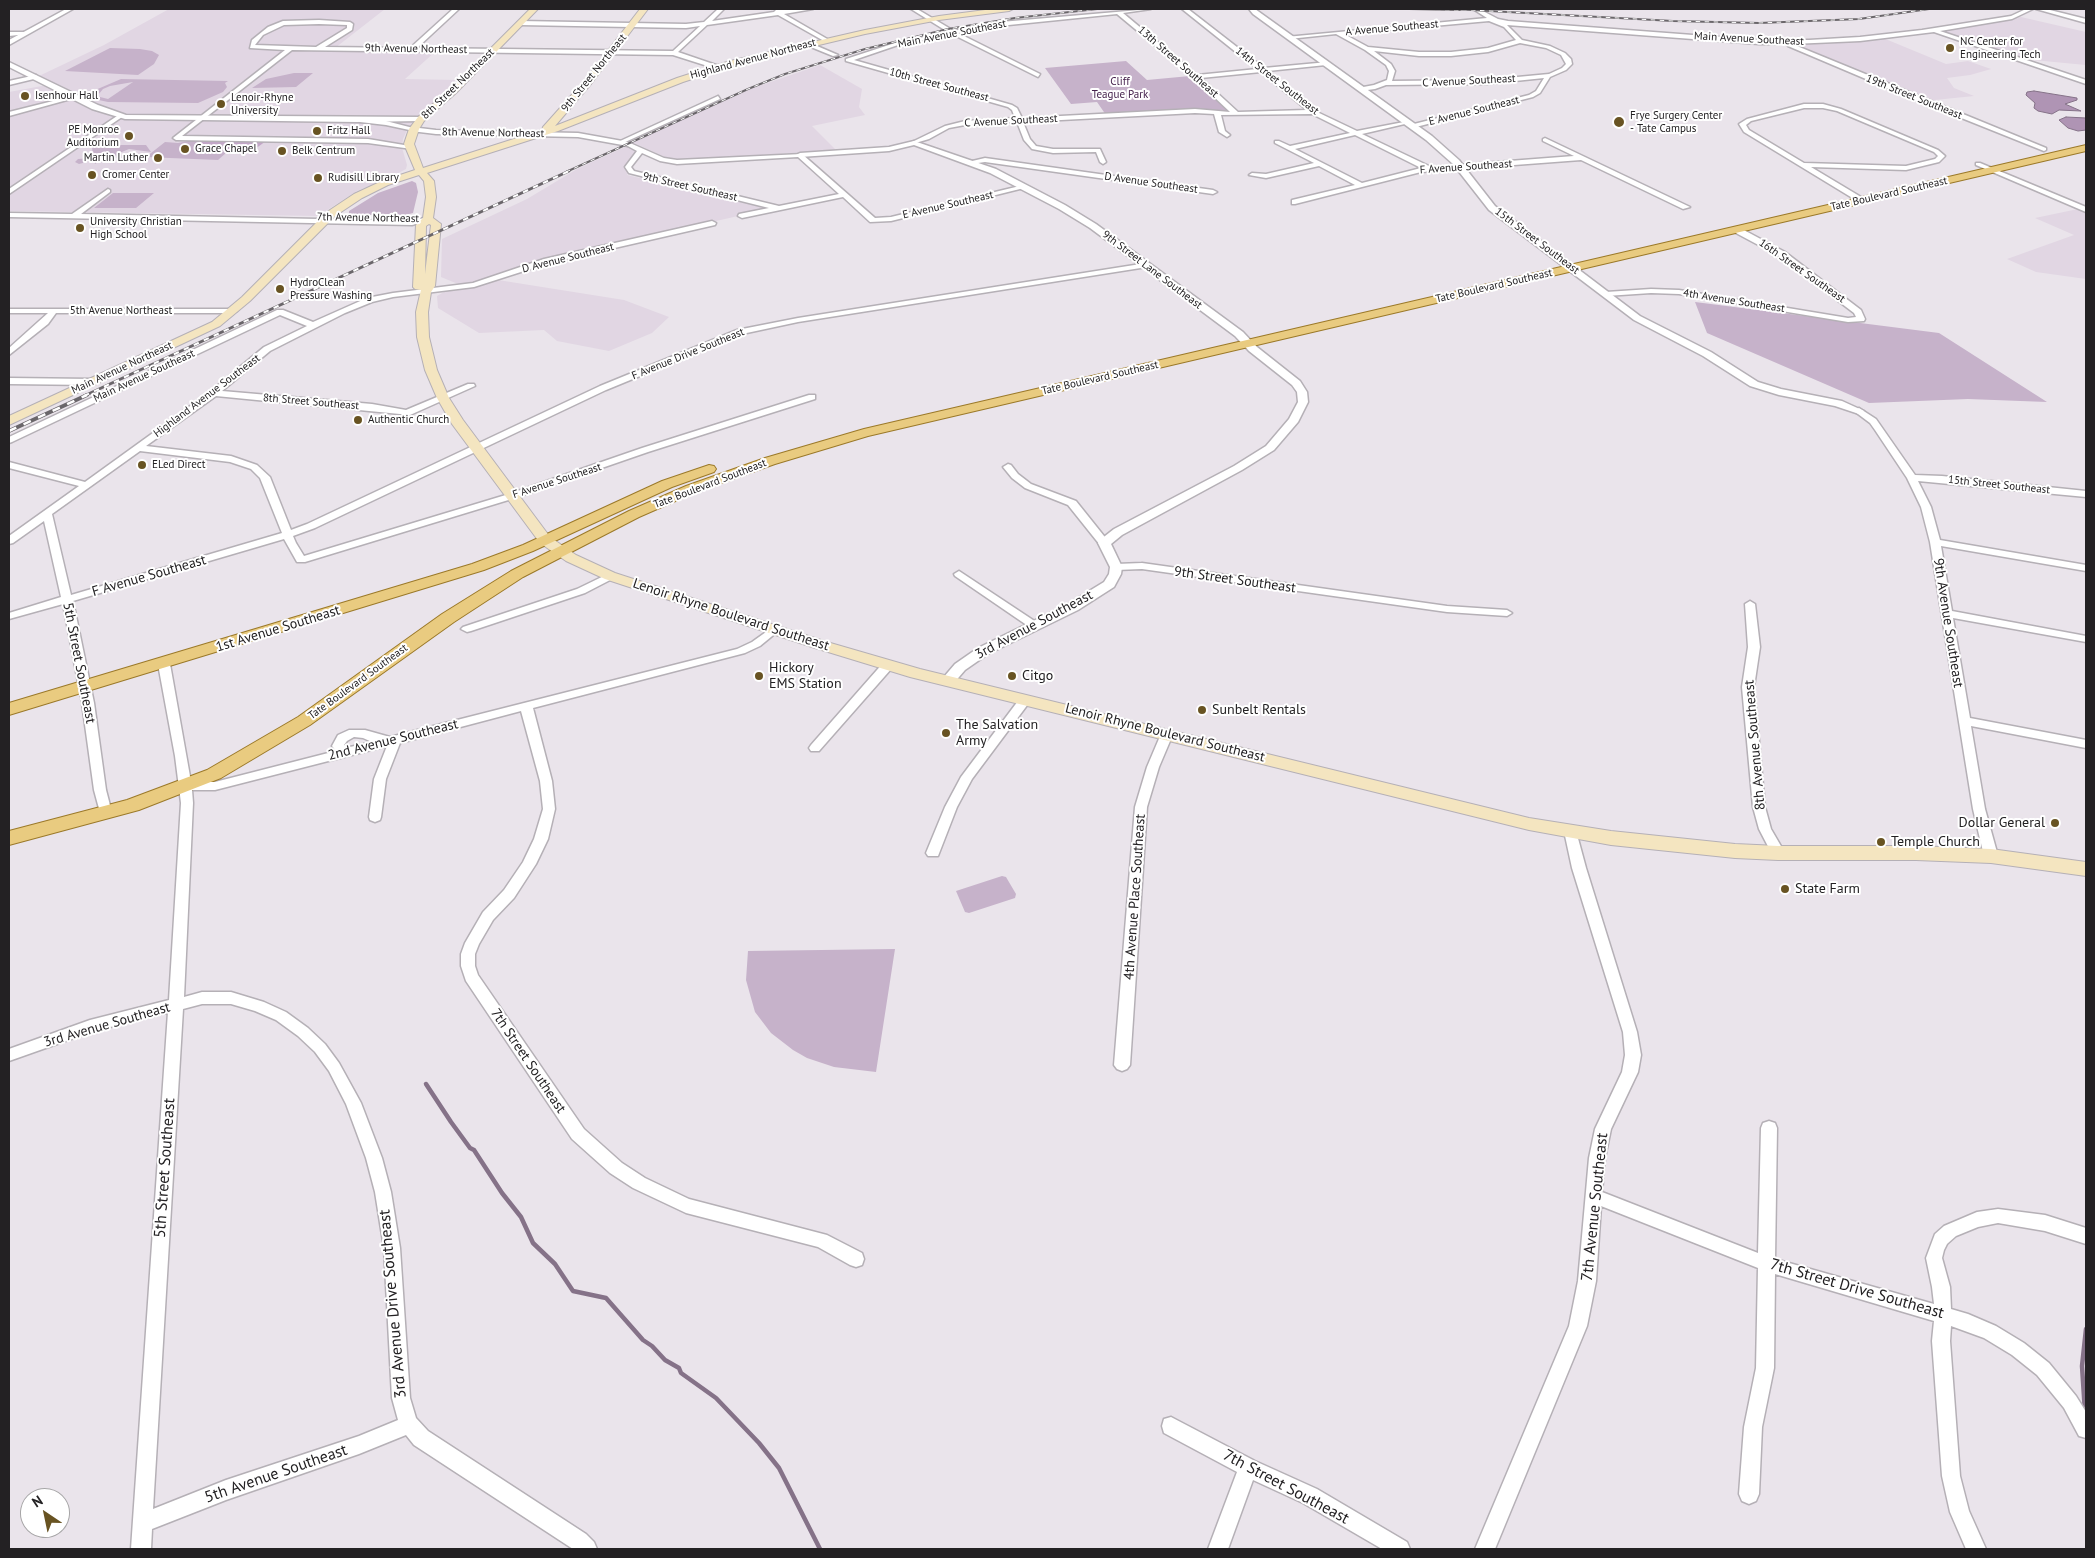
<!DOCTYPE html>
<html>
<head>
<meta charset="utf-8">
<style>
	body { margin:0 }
	#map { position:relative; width:2095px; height:1558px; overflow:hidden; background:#eae4eb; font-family:"PT Sans",sans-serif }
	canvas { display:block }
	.frame { position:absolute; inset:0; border:10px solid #232123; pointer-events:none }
	.north { position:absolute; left:20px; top:1488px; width:50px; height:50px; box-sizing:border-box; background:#fff; border:1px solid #a7a6a7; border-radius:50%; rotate:326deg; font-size:14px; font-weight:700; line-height:20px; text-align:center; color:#232123 }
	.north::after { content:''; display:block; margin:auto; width:18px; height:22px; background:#685322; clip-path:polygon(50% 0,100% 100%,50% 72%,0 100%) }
</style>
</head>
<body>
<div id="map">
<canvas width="2095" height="1558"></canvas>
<div class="frame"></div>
<div class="north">N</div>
</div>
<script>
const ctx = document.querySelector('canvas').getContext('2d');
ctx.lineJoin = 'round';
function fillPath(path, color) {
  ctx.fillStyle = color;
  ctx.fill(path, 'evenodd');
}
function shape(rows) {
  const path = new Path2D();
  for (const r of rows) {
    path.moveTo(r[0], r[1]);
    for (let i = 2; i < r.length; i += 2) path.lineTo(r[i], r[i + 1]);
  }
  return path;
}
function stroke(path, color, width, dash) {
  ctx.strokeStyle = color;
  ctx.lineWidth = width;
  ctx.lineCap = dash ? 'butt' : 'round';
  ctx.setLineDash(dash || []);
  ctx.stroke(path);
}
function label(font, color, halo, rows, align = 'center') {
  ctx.font = font + ' "PT Sans",sans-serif';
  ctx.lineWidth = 4;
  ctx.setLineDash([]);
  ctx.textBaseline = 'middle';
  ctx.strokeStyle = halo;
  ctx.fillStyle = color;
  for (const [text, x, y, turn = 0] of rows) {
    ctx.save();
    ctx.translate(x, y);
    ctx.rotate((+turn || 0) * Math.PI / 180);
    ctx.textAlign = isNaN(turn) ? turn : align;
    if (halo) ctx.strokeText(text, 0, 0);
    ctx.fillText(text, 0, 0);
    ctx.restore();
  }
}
const built = shape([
	[169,9,385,9,335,48,437,50,405,79,458,80,407,130,403,139,402,148,407,165,406,169,391,177,357,191,318,216,9,211,9,92,53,84,39,76,104,45],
	[2021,17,2086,32,2086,65,2023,59,1939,31],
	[1883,38,1946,64,1968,61,1991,69,1970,75,1947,78,1954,88,1974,96,1925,101,1794,44],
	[820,65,862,89,859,107,865,115,812,126,836,150,674,161,632,142,753,88],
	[627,146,640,155,627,175,769,209,540,261,494,277,498,280,624,300,669,317,652,333,609,351,557,341,544,330,479,333,438,308,437,296,458,284,441,277,442,239,527,199,577,169],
	[2078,209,2086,212,2086,279,2036,272,2007,259,2074,235,2035,218]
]);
const green = shape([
	[110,48,140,49,152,51,159,55,154,64,138,75,65,71],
	[1126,61,1147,80,1190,76,1230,111,1228,113,1206,110,1106,115,1097,102,1071,104,1045,68],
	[294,73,313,73,296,87,252,88,266,79],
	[121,79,228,81,225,83,227,87,223,92,198,103,108,102,94,99,90,96,93,91],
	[133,82,108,99,100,97,98,95,103,89,110,86],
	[193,140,203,140,197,145,225,144,227,152,218,160,146,157,165,142,178,143],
	[105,145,146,145,151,152,129,149,117,154,120,155,149,153,124,158,102,158,95,164,94,160,79,164,75,162,78,159,93,158,92,146],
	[412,181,416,183,418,192,413,213,401,216,349,214,349,211,378,193],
	[113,193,154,193,136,208,94,208],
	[1695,302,1939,333,2047,402,1968,399,1869,403,1707,333],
	[1002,876,1006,877,1016,894,1015,898,969,913,965,912,956,891],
	[895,949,876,1072,834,1067,807,1058,793,1050,771,1033,755,1012,746,980,748,951]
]);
const forest = shape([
	[203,140,266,141,255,149,226,150,225,144,206,148,202,145,196,145]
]);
const water = shape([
	[2034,91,2077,98,2077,100,2065,104,2081,111,2059,110,2052,114,2038,111,2034,108,2035,103,2026,95,2027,92,2034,91],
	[2066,117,2086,118,2086,130,2078,131,2068,128,2059,120,2066,117]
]);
const stream = shape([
	[426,1084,451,1122,470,1148,474,1150,502,1193,521,1217,533,1243,555,1264,573,1291,606,1298,643,1340,652,1346,665,1360,679,1368,681,1373,716,1398,759,1443,779,1468,820,1549],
	[2085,1412,2082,1366,2086,1329]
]);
const minor = shape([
	[453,9,459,9,417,48,673,51,700,26,686,28,520,25,517,23,520,21,686,24,704,22,718,9,724,9,712,21,774,12,776,10,813,9,784,14,829,40,824,41,778,15,707,25,678,52,719,66,717,69,673,55,292,50,182,136,368,139,410,146,412,147,412,149,368,143,176,140,173,138,285,50,250,48,252,40,268,27,283,21,319,20,350,22,353,24,352,30,325,47,410,48,453,9],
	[319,24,347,25,347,28,316,47,255,45,263,35,284,25,319,24],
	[911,9,917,9,954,31,989,23,1151,9,1123,13,1197,75,1257,69,1182,9,1188,9,1264,68,1328,62,1326,65,1268,71,1315,111,1357,131,1409,121,1409,123,1362,134,1431,167,1574,156,1543,141,1543,139,1545,138,1690,207,1683,209,1581,160,1421,172,1295,204,1292,204,1292,200,1355,185,1319,166,1266,178,1249,175,1252,173,1266,174,1314,163,1275,143,1275,141,1279,141,1290,146,1350,133,1312,114,1221,115,1225,131,1230,135,1227,137,1219,132,1214,114,1195,113,1023,122,1030,139,1036,146,1053,149,1100,149,1106,162,1103,164,1100,162,1096,152,1053,153,1032,149,1024,140,1017,122,965,125,949,128,929,139,912,144,912,142,945,126,965,121,1015,118,1012,110,1008,107,846,61,846,59,895,43,948,32,911,9],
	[1117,14,1194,78,1230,112,1195,109,1022,118,1017,108,1012,105,854,60,898,45,952,34,1038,77,1040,74,958,33,989,27,1117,14],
	[1261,72,1307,110,1238,112,1201,78,1261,72],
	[1355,135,1421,168,1362,183,1295,149,1355,135],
	[1473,9,1479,9,1498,19,1508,21,1759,40,1809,40,1860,37,1922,30,2011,16,2026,9,2033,9,2012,19,1940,31,2086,80,2086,84,1934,32,1860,41,1792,44,2046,148,2046,150,2044,151,1899,93,1788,46,1788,44,1759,44,1507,25,1522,40,1550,46,1565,53,1571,59,1572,64,1566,70,1550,77,1540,93,1533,97,1412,128,1409,126,1410,125,1529,95,1536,91,1544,78,1486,84,1386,85,1375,89,1360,91,1358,88,1374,85,1387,80,1389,71,1386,65,1365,50,1336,34,1289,39,1286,37,1487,18,1473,9],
	[1489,21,1504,27,1516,40,1488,48,1451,52,1419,52,1368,47,1344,34,1489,21],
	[1520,43,1546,48,1561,55,1566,64,1562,68,1549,74,1486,80,1392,81,1395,71,1391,64,1374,51,1419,56,1451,56,1488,52,1520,43],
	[9,32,24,32,27,34,9,36,9,32],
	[806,43,810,43,838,55,833,56,806,45,806,43],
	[36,75,38,78,9,85,9,81,36,75],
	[73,96,78,97,9,116,9,112,73,96],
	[718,96,720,99,623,143,618,142,718,96],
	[1804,104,1823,104,1841,109,1938,150,1945,156,1939,162,1906,170,1811,167,1866,200,1859,202,1744,132,1739,124,1747,119,1804,104],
	[1804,108,1823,108,1837,111,1934,152,1938,156,1935,159,1906,166,1804,163,1749,130,1746,125,1751,121,1804,108],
	[120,114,123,116,122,117,9,194,9,189,120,114],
	[362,119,386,121,417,129,414,131,386,125,360,122,359,121,362,119],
	[626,143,630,143,664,158,677,160,802,154,875,218,891,217,1024,185,1028,187,891,221,870,222,843,197,742,218,738,216,739,214,769,208,629,173,625,167,637,151,626,145,626,143],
	[642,153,660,161,677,164,798,157,839,194,779,206,634,171,631,167,642,153],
	[985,158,1213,190,1217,192,1213,194,985,162,971,164,968,162,985,158],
	[1976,163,1980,163,2086,207,2086,212,1976,165,1976,163],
	[108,189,110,190,110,192,81,214,412,221,428,217,432,219,412,225,9,217,9,213,72,214,108,189],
	[712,221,716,223,715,225,549,263,474,287,393,297,372,302,345,313,270,351,222,391,372,404,406,410,468,384,474,384,475,386,410,415,216,396,146,446,231,456,257,465,270,477,291,530,307,524,600,386,737,330,798,318,1147,263,1151,265,1147,267,798,322,742,334,606,390,315,528,293,536,296,543,304,556,509,494,642,448,809,395,815,395,815,399,648,452,515,498,305,562,297,562,284,539,73,601,94,703,106,790,112,813,111,816,101,816,94,790,82,703,63,604,9,619,9,613,61,597,44,521,13,543,9,544,9,536,79,486,9,468,9,462,85,482,211,391,264,347,307,326,280,315,12,442,9,443,9,437,277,310,283,310,313,322,367,298,393,293,473,283,544,259,712,221],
	[140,451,230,462,251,469,260,478,282,533,71,595,52,514,140,451],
	[1734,228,1740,228,1785,252,1861,310,1865,319,1864,321,1848,322,1679,294,1651,293,1606,296,1602,294,1606,292,1651,289,1679,290,1848,318,1856,317,1854,313,1779,256,1734,232,1734,228],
	[9,309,233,309,237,311,233,313,56,313,48,324,9,355,9,348,48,313,9,313,9,309],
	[9,378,92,379,96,382,92,385,9,384,9,378],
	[1859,408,1876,419,1915,475,1942,476,2086,491,2086,497,1918,481,1931,507,1940,540,2086,565,2086,571,1941,546,1952,611,2086,636,2086,642,1953,618,1970,718,2086,740,2086,748,1971,726,1985,809,1998,856,1996,859,1991,861,1986,859,1984,856,1973,809,1930,542,1921,507,1907,478,1875,430,1870,423,1854,411,1859,408],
	[1008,464,1011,465,1018,474,1031,484,1076,501,1108,541,1109,543,1108,545,1100,545,1068,505,1025,488,1012,478,1003,467,1008,464],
	[1142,563,1447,606,1507,610,1512,613,1507,616,1447,612,1142,569,1116,570,1111,567,1116,564,1142,563],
	[959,571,1039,624,1041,626,1039,628,1031,628,955,576,954,574,959,571],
	[610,573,614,574,615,576,614,578,585,593,471,631,467,632,461,629,463,627,577,589,610,573],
	[1750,601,1755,604,1760,647,1754,687,1765,807,1771,829,1785,853,1783,856,1778,858,1773,856,1759,829,1753,807,1742,687,1748,647,1745,604,1750,601],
	[773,627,779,630,777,632,760,646,745,653,533,708,552,781,555,809,548,839,536,864,514,898,493,920,479,944,475,954,475,966,478,975,584,1129,622,1163,645,1178,689,1199,827,1235,862,1253,864,1259,862,1265,856,1267,850,1265,818,1247,686,1213,633,1188,610,1173,572,1139,466,981,461,966,461,954,465,943,483,912,504,890,523,862,534,839,543,809,540,781,521,711,400,743,386,779,381,817,380,820,375,822,370,820,369,817,374,779,387,746,215,790,192,790,193,803,184,997,202,992,231,992,264,1002,286,1012,308,1028,325,1044,339,1063,361,1103,382,1158,391,1192,400,1248,410,1398,416,1418,428,1431,586,1534,594,1542,597,1549,573,1549,414,1445,406,1435,359,1454,226,1500,152,1529,151,1549,131,1549,168,1012,91,1032,9,1061,9,1049,90,1020,169,1000,181,803,175,756,158,664,160,661,168,661,170,664,191,782,215,782,336,751,332,746,338,735,349,730,365,730,390,737,737,649,752,642,773,627],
	[354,737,363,738,372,742,350,747,344,745,347,741,354,737],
	[202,1004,231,1004,255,1011,276,1020,298,1036,315,1052,329,1071,346,1104,366,1158,375,1192,384,1248,392,1398,398,1420,359,1436,226,1480,153,1509,183,1009,202,1004],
	[888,661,894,665,892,668,819,751,811,751,809,748,811,745,884,662,888,661],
	[1025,696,1031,700,972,779,957,807,938,856,928,856,926,853,945,807,961,777,1021,697,1025,696],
	[1167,730,1173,734,1159,767,1147,807,1130,1065,1127,1069,1122,1071,1117,1069,1114,1065,1135,807,1147,767,1161,734,1167,730],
	[1570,826,1575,828,1576,831,1586,868,1637,1032,1641,1055,1638,1072,1611,1129,1605,1158,1602,1192,1758,1253,1761,1128,1763,1123,1769,1121,1775,1123,1777,1128,1775,1259,1934,1304,1932,1287,1926,1258,1935,1234,1944,1226,1977,1212,1998,1209,2045,1215,2086,1228,2086,1244,2045,1231,1998,1223,1978,1227,1956,1236,1947,1244,1944,1250,1942,1258,1950,1287,1951,1309,1968,1314,1996,1326,2024,1343,2049,1363,2076,1396,2086,1412,2086,1438,2079,1436,2064,1408,2037,1375,2012,1355,1984,1338,1951,1326,1950,1341,1960,1476,1969,1511,1986,1549,1966,1549,1950,1512,1942,1476,1932,1341,1934,1321,1775,1274,1774,1368,1762,1427,1759,1494,1756,1501,1749,1504,1742,1501,1739,1494,1744,1427,1756,1368,1758,1268,1601,1206,1596,1281,1587,1326,1495,1549,1475,1549,1569,1326,1578,1281,1589,1158,1595,1129,1622,1072,1625,1055,1623,1032,1572,868,1564,831,1565,828,1570,826],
	[1171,1417,1255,1461,1317,1489,1407,1542,1410,1549,1382,1549,1303,1503,1253,1480,1228,1549,1208,1549,1237,1472,1164,1433,1162,1426,1164,1419,1171,1417]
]);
const tertiary = shape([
	[66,9,73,9,9,45,9,40,66,9],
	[1249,9,1255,9,1432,136,1459,160,1495,206,1640,316,1711,352,1758,382,1781,389,1842,401,1864,411,1859,414,1835,406,1779,395,1750,386,1703,356,1634,320,1489,210,1453,164,1426,140,1253,14,1249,9],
	[2036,9,2046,9,2086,19,2086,23,2036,9],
	[9,62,98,105,126,115,421,117,425,119,421,121,357,122,125,119,92,109,9,67,9,62],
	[411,127,436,130,578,133,628,142,632,144,628,146,578,137,436,134,411,131,411,127],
	[914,141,996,169,1065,205,1096,224,1243,332,1257,347,1300,381,1307,392,1308,402,1298,422,1274,450,1242,470,1122,535,1111,544,1122,567,1121,574,1114,587,1078,610,988,654,965,670,953,684,948,685,943,684,941,681,943,678,955,664,978,648,1068,604,1104,582,1109,574,1110,567,1098,543,1100,540,1114,529,1234,466,1266,446,1289,419,1298,402,1297,392,1292,385,1249,351,1235,336,1090,228,1059,209,990,173,914,145,889,151,800,157,796,155,800,153,889,147,914,141]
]);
const secondary = shape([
	[530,9,538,9,456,93,424,121,419,129,414,144,423,168,542,130,543,127,585,80,640,9,648,9,591,84,555,126,677,78,730,61,865,30,939,16,993,9,1013,9,1009,11,939,20,865,34,735,65,683,82,558,131,427,173,434,181,436,197,433,218,441,224,435,286,431,292,428,312,429,337,437,370,449,398,463,420,550,537,576,555,615,573,827,642,920,669,1529,818,1611,831,1735,844,1778,846,1916,846,1991,849,2086,862,2086,876,1991,863,1916,860,1778,860,1735,858,1611,845,1529,830,910,677,815,648,605,579,566,561,540,543,452,424,437,398,425,370,417,337,416,312,421,290,415,289,413,287,416,225,423,218,426,197,424,181,419,175,388,185,362,198,335,216,250,301,220,326,9,425,9,416,212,322,242,297,327,212,354,194,382,181,415,170,404,144,409,129,418,117,450,89,530,9],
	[429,224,431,225,425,274,426,226,429,224]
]);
const primary = shape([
	[2086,145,2086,151,868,436,775,464,696,492,639,517,523,577,454,622,310,725,221,778,139,810,9,845,9,831,127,800,207,770,298,717,442,614,511,571,629,511,686,486,765,458,864,429,2086,145],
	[709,465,714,466,716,469,714,472,672,487,533,551,484,570,9,715,9,703,472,564,523,545,662,481,709,465]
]);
const railFar2 = shape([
	[1409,9,1460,10],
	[1453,9,1673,21,1759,23,1859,19,1929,9],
	[566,172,748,89,785,74,865,49,948,29,1015,18,1097,9]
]);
const railFar1 = shape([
	[84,396,569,171]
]);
const rail = shape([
	[9,431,87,395]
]);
const markers = [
	[1950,48,5,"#685322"],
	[25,96,5,"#685322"],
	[221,104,5,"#685322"],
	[1619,122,6,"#685322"],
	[317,131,5,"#685322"],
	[129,136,5,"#685322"],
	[185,149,5,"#685322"],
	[282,151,5,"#685322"],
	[158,158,5,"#685322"],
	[92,175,5,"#685322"],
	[318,178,5,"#685322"],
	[80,228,5,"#685322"],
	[280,289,5,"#685322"],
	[358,420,5,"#685322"],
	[142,465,5,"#685322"],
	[759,676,5,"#685322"],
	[1012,676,5,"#685322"],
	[1202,710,5,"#685322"],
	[946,733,5,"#685322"],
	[2055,823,5,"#685322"],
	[1881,842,5,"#685322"],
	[1785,889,5,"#685322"]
];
const farStreetnames = [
	["A Avenue Southeast",1392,28,-5],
	["Main Avenue Southeast",952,34,-11],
	["Main Avenue Southeast",1749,39,3],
	["9th Avenue Northeast",416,49,1],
	["Highland Avenue Northeast",753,59,-15],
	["13th Street Southeast",1178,62,41],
	["9th Street Northeast",594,73,-51],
	["14th Street Southeast",1277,81,38],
	["C Avenue Southeast",1469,81,-3],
	["8th Street Northeast",458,84,-44],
	["10th Street Southeast",939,85,15],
	["19th Street Southeast",1914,97,22],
	["E Avenue Southeast",1474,111,-14],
	["C Avenue Southeast",1011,121,-3],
	["8th Avenue Northeast",493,133,1],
	["F Avenue Southeast",1466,167,-4],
	["D Avenue Southeast",1151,183,8],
	["9th Street Southeast",690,187,13],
	["Tate Boulevard Southeast",1889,194,-13],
	["E Avenue Southeast",948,205,-13],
	["7th Avenue Northeast",368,218,1],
	["15th Street Southeast",1537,241,37],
	["D Avenue Southeast",568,258,-14],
	["9th Street Lane Southeast",1152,270,37],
	["16th Street Southeast",1802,271,35],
	["Tate Boulevard Southeast",1494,286,-13],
	["4th Avenue Southeast",1734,301,9],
	["5th Avenue Northeast",121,311],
	["F Avenue Drive Southeast",688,354,-22],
	["Main Avenue Northeast",122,368,-25],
	["Main Avenue Southeast",144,376,-25],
	["Tate Boulevard Southeast",1100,378,-13],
	["Highland Avenue Southeast",207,396,-37],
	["8th Street Southeast",311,402,5],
	["F Avenue Southeast",557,481,-18],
	["Tate Boulevard Southeast",710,484,-21],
	["15th Street Southeast",1999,485,6],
	["Tate Boulevard Southeast",358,682,-36]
];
const farPoinames = [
	["NC Center for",1960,42],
	["Engineering Tech",1960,55],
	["Isenhour Hall",35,96],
	["Lenoir-Rhyne",231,98],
	["University",231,111],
	["Frye Surgery Center",1630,116],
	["- Tate Campus",1630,129],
	["PE Monroe",119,130,"right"],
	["Auditorium",119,143,"right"],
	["Fritz Hall",327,131],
	["Grace Chapel",195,149],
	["Belk Centrum",292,151],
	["Martin Luther",148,158,"right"],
	["Cromer Center",102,175],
	["Rudisill Library",328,178],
	["University Christian",90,222],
	["High School",90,235],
	["HydroClean",290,283],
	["Pressure Washing",290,296],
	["Authentic Church",368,420],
	["ELed Direct",152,465]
];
const farParknames = [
	["Cliff",1120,82],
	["Teague Park",1120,95]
];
const streetNames = [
	["F Avenue Southeast",149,576,-16],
	["9th Street Southeast",1235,580,8],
	["Lenoir Rhyne Boulevard Southeast",731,615,18],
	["9th Avenue Southeast",1948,623,81],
	["3rd Avenue Southeast",1034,625,-28],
	["1st Avenue Southeast",278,629,-17],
	["5th Street Southeast",79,663,79],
	["Lenoir Rhyne Boulevard Southeast",1165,733,14],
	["2nd Avenue Southeast",393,740,-14],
	["8th Avenue Southeast",1755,745,-95],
	["4th Avenue Place Southeast",1135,897,-86],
	["3rd Avenue Southeast",107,1025,-16],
	["7th Street Southeast",528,1061,56]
];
const poiNames = [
	["Hickory",769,668],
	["EMS Station",769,684],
	["Citgo",1022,676],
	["Sunbelt Rentals",1212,710],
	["The Salvation",956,725],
	["Army",956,741],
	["Dollar General",2045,823,"right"],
	["Temple Church",1891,842],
	["State Farm",1795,889]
];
const nearStreetnames = [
	["5th Street Southeast",165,1168,-86],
	["7th Avenue Southeast",1595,1207,-84],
	["7th Street Drive Southeast",1857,1289,16],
	["3rd Avenue Drive Southeast",393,1304,-95],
	["5th Avenue Southeast",276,1474,-19],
	["7th Street Southeast",1286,1487,28]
];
fillPath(built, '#e1d6e3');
fillPath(green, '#c6b2ca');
fillPath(forest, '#c2a6c7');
fillPath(water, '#af94b4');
stroke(water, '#857288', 1);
stroke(stream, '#857288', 4.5);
stroke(minor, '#b5b0b6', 3);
stroke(tertiary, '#b5b0b6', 3);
stroke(secondary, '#b5b0b6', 2);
stroke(primary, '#9b7929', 2);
fillPath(minor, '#fff');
fillPath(tertiary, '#fff');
fillPath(secondary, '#f4e5c0');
fillPath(primary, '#e9cb80');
stroke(railFar2, '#6a666a', 2);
stroke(railFar1, '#6a666a', 3);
stroke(rail, '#6a666a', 4);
stroke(railFar2, '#fff', 1, [4.5]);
stroke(railFar1, '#fff', 2, [5.5]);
stroke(rail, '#fff', 2.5, [8]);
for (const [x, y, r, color] of markers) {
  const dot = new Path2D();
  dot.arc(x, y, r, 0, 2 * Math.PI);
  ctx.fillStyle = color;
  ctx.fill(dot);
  stroke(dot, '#fff', 2);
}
label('11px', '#232123', '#fff', farStreetnames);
label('11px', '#232123', '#fff', farPoinames, 'left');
label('11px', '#45214c', '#fff', farParknames);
label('14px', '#232123', '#fff', streetNames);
label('14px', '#232123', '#fff', poiNames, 'left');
label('16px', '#232123', '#fff', nearStreetnames);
</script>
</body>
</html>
